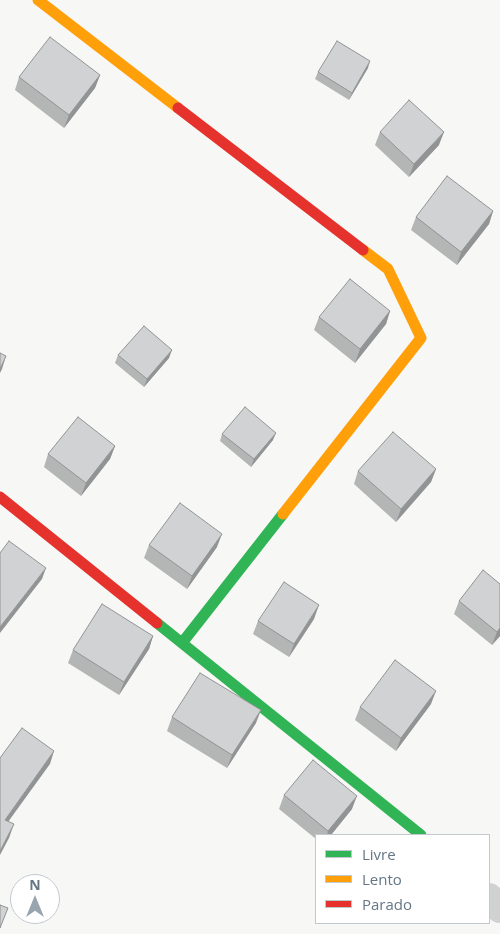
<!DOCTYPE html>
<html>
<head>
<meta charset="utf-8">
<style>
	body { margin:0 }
	#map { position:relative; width:500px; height:934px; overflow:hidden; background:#f7f7f6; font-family:"Open Sans",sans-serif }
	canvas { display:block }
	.legend { position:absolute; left:315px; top:834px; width:175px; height:90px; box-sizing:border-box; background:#fff; border:1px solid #c1c9cf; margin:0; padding:6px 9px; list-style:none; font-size:15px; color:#657787 }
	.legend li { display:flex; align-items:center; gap:10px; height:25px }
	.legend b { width:25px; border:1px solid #c1c9cf }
	.north { position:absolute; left:10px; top:874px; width:50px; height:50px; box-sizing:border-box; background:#fff; border:1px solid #c1c9cf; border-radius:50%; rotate:0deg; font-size:14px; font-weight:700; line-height:20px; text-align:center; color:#657787 }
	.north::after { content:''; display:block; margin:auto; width:18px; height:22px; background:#98a4ae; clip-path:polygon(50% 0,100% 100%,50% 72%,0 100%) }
</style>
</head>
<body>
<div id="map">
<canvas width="500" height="934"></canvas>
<ul class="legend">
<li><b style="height:6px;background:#30b455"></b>Livre</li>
<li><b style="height:6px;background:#ff9f0a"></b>Lento</li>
<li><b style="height:6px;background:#e5322d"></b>Parado</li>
</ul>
<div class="north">N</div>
</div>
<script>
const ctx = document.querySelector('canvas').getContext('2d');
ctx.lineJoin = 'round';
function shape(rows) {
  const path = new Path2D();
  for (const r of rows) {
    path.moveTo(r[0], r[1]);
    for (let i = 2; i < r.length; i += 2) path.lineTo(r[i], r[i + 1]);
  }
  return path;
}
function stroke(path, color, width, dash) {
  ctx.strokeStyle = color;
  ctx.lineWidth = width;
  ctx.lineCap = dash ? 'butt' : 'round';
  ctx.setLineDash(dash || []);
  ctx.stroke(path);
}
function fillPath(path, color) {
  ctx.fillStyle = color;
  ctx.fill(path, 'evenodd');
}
const street = shape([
	[489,897,500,909]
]);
const fast = shape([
	[157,623,421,835],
	[182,643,283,514]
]);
const slow = shape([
	[38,0,178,108],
	[283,514,421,338,388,269,363,250]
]);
const jam = shape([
	[178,108,363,250],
	[0,497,157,623]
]);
const wall = shape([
	[368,68,349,100,315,79,318,72],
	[100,75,95,88,64,128,15,90,19,77],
	[380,132,439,145,409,177,375,145],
	[493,211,489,224,457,265,411,230,416,217],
	[390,311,386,324,355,363,314,330,319,317],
	[118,355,169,358,144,387,115,363],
	[222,434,273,440,251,467,220,441],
	[115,446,110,459,81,496,44,467,48,454],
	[436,469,431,482,396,522,354,484,358,471],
	[149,545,217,547,187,589,144,558],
	[500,584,500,636,492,645,454,614,459,601],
	[314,619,289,657,253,634,258,621],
	[153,636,149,649,119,695,68,663,73,650],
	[431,704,396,751,355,720,360,707],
	[172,717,256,723,227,768,167,731],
	[284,795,352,809,331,835,316,835,316,839,279,809]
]);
const shadedWall = shape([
	[370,61,368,68,349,100,352,93],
	[100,75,95,88,64,128,69,115],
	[444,132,439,145,409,177,414,164],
	[493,211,489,224,457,265,461,252],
	[390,311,386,324,355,363,360,349],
	[172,350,169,358,144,387,147,379],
	[6,356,2,369,0,373,0,369],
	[276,433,273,440,251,467,254,459],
	[115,446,110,459,81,496,86,483],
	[436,469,431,482,396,522,401,509],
	[222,534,217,547,187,589,192,576],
	[46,568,42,579,0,633,0,627],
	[319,605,314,619,289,657,294,644],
	[500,628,500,636,492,645,497,632],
	[153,636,149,649,119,695,124,682],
	[436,691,431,704,396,751,401,738],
	[261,710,256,723,227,768,232,755],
	[54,751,50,764,0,833,5,820],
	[357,796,352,809,331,835,327,835,328,831],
	[14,824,9,838,0,855,0,851]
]);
const building = shape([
	[50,37,100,75,69,115,19,77,50,37],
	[337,41,370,61,352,93,318,72,337,41],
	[409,100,444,132,414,164,380,132,409,100],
	[447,176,493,211,461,252,416,217,447,176],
	[350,279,390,311,360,349,319,317,350,279],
	[144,326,172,350,147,379,118,355,144,326],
	[0,353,6,356,0,369,0,353],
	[245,407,276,433,254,459,222,434,245,407],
	[78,417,115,446,86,483,48,454,78,417],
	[393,432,436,469,401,509,358,471,393,432],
	[180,503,222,534,192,576,149,545,180,503],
	[9,541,46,568,0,627,0,553,9,541],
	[483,570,500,584,500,628,497,632,459,601,483,570],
	[284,582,319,605,294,644,258,621,284,582],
	[102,604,153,636,124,682,73,650,102,604],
	[395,660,436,691,401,738,360,707,395,660],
	[200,673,261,710,232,755,172,717,200,673],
	[22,728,54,751,5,820,14,824,0,851,0,758,22,728],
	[313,760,357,796,328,831,284,795,313,760],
	[0,905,8,908,0,928,0,905]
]);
stroke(street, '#d0d2d2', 28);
stroke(fast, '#30b455', 11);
stroke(slow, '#ff9f0a', 11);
stroke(jam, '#e5322d', 11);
fillPath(wall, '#b4b5b5');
fillPath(shadedWall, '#929394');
fillPath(building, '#d1d2d3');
stroke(building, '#929394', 1);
</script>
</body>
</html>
